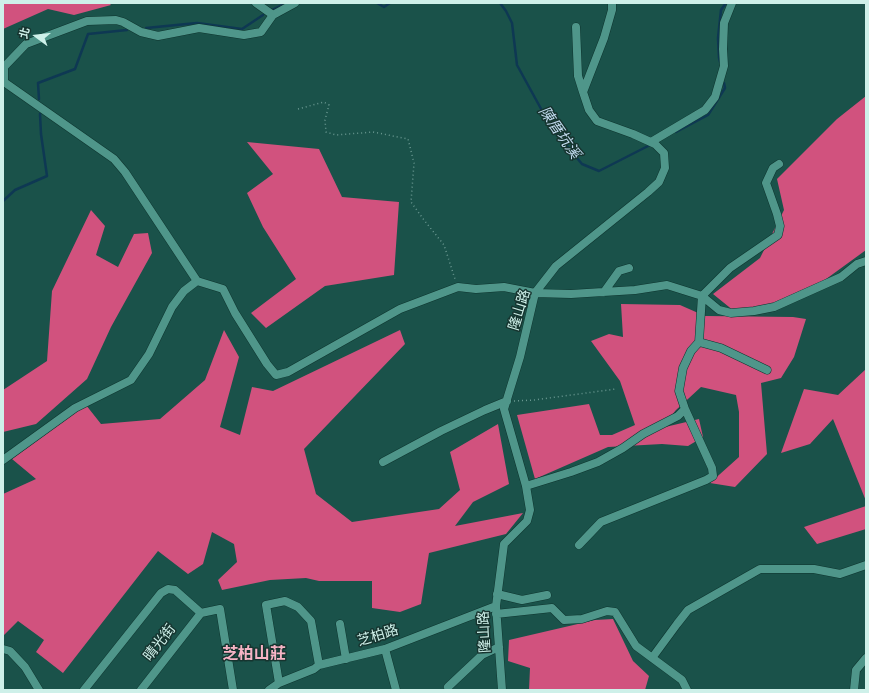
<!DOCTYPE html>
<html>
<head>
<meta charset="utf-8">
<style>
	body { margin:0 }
	#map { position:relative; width:869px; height:693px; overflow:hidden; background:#1a524a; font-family:"Archivo Narrow","Noto Sans TC",sans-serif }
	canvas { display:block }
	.frame { position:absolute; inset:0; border:4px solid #cef0e9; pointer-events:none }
	.north { position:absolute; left:16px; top:16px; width:40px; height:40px; -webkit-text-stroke:3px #16342f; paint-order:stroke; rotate:285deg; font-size:11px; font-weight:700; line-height:16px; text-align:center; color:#cef0e9 }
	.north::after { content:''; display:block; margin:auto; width:14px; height:18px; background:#cef0e9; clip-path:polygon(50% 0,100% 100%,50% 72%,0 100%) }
</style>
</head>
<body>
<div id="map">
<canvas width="869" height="693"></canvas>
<div class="frame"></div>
<div class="north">北</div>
</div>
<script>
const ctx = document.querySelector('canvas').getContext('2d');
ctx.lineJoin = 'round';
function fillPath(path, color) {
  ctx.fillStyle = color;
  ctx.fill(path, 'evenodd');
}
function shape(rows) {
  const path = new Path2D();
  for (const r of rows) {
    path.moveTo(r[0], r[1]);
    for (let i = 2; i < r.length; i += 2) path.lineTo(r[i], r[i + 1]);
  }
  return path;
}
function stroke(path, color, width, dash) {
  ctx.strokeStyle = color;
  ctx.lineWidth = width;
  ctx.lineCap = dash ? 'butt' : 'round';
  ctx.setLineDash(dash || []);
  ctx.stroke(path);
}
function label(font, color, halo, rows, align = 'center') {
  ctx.font = font + ' "Archivo Narrow","Noto Sans TC",sans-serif';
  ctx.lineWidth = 3;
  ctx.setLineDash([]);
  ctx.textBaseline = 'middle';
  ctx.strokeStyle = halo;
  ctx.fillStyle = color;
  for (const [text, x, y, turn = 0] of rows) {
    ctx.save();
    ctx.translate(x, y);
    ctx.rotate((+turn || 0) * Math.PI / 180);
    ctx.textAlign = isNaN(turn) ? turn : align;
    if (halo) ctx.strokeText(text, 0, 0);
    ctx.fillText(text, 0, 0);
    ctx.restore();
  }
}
const forest = shape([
	[3,3,109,3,111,5,74,15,48,9,3,29],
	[866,96,866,250,800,298,734,311,713,294,760,258,784,210,777,179,837,119],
	[247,142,319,149,342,197,399,202,394,275,325,286,266,328,251,313,296,279,263,227,247,193,273,174],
	[91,210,105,226,96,255,118,267,134,234,148,233,152,253,111,327,87,379,36,424,3,432,3,390,47,361,52,291],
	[621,304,680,305,705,316,793,317,806,319,794,357,781,378,761,383,767,454,735,487,710,483,739,457,739,412,736,395,701,387,676,410,661,428,699,419,703,437,688,446,662,444,608,447,535,479,517,415,589,404,600,435,612,435,635,425,620,381,591,341,609,334,623,337],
	[224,330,239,357,220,427,240,435,252,387,273,391,400,330,405,344,304,449,316,494,352,522,439,509,460,490,450,452,498,424,509,484,473,502,455,526,523,513,506,534,429,553,421,604,400,612,372,608,372,581,319,581,306,578,270,580,222,590,218,580,237,562,234,544,212,532,203,564,188,574,158,551,63,673,36,652,44,640,18,621,3,636,3,494,36,479,12,459,86,405,101,424,160,419,205,380],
	[866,369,866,501,833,419,810,444,781,453,804,389,838,395],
	[866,506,866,529,817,544,804,527],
	[613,619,633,661,649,676,645,690,529,690,530,668,508,661,509,640,595,620]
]);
const stream = shape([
	[377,3,384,7,390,3],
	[500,3,506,11,512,23,517,65,551,127,582,164,599,171,650,145],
	[270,11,286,3],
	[146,28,197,23,242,29,263,15],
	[720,62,719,58,718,38,721,10,726,3],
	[39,99,38,83,75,69,88,34,127,30],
	[676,132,708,115,725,88,724,83],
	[3,201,15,190,47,176,41,134,40,114]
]);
const path = shape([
	[298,109,324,102,329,105,325,120,326,132,336,135,373,132,408,139,414,163,411,202,424,220,444,245,455,279],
	[514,401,534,400,616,389]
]);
const minor = shape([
	[256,3,273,15],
	[576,27,578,76,583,92],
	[651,142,705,110,715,97,724,66,723,49,724,23,732,3],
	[197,281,125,172,114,159,4,82,4,67,26,44,87,21,116,20,123,22,141,32,158,36,199,28,244,35,261,32,273,15,295,3],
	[604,292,619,271,629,268],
	[699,342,721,348,767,370],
	[3,460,75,408,131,380,149,354,172,307,184,291,197,281,223,289,235,313,267,364,276,375,288,372,400,309,458,287,476,289,504,287,535,293,571,294,635,290,667,285,702,296,719,310,731,313,754,311,774,307,841,277,857,264,866,261],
	[383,462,441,431,485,410,507,401],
	[526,486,571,472,598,462,623,448,643,434,678,416,685,409,679,391,683,368,691,351,699,342,702,296,730,268,778,235,780,226,777,214,766,183,773,168,779,164],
	[579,545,601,522,706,480,713,476,712,468,685,409],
	[497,594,522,600,547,595],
	[201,613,220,609,233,690],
	[496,614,552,608,564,620,582,619,607,611,615,612,636,646,682,680,687,690],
	[340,624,346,659],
	[3,649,10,651,25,667,39,690],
	[385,649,396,690],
	[652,658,677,624,688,610,760,569,814,569,840,574,866,565],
	[279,683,266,605,285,601,298,607,311,621,319,665],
	[448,687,482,655,499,647],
	[84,690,161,593,168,589,175,590,201,613],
	[141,690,201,613],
	[269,690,279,683,314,669,319,665,385,649,496,606],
	[502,690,496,606,504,544,527,521,530,510,526,486,504,409,520,357,535,293,556,266,648,192,659,182,665,168,664,153,655,144,633,134,597,121,589,110,583,92,604,38,612,10,612,3],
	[854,690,856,670,866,658]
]);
const streetNames = [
	["隆山路",520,310,-73],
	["隆山路",485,632,-93],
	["芝柏路",378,636,-17],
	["晴光街",160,643,-52]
];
const waterNames = [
	["陳厝坑溪",559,133,55]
];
const quarterNames = [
	["芝柏山莊",254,655]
];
fillPath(forest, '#d1527e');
stroke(stream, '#0e3853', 2.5);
stroke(minor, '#0e352f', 9);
stroke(path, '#6a9891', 1.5, [1, 3]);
stroke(minor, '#4f968a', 8);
label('14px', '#cef0e9', '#16342f', streetNames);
label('italic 15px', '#c0d9ed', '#16342f', waterNames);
label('bold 16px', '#f6b4c5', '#16342f', quarterNames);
</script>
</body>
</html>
